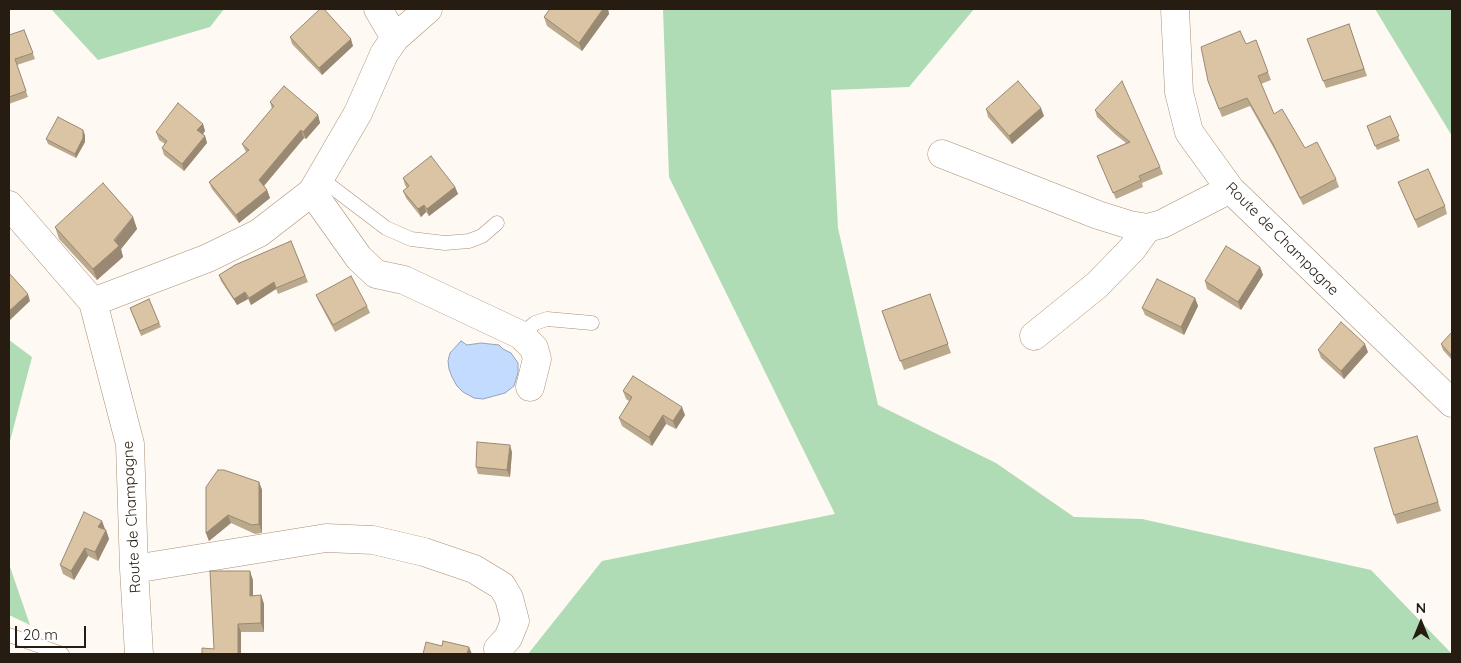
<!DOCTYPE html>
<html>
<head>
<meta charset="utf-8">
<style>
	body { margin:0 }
	#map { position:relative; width:1461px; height:663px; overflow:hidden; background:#fff9f3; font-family:Quicksand,sans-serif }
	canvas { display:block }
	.frame { position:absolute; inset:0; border:10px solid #261c11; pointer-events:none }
	.north { position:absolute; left:1396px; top:598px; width:50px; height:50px; -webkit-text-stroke:4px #fff; paint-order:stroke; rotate:0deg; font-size:14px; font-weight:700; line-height:20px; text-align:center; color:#261c11 }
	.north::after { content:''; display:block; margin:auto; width:18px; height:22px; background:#261c11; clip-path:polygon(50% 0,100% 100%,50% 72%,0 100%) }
	.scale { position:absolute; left:15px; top:626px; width:71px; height:22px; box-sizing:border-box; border:2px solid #261c11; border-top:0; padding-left:6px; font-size:15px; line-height:18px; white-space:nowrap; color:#261c11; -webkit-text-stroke:4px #fff; paint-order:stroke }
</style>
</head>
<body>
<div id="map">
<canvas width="1461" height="663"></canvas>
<div class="frame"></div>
<div class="north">N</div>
<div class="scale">20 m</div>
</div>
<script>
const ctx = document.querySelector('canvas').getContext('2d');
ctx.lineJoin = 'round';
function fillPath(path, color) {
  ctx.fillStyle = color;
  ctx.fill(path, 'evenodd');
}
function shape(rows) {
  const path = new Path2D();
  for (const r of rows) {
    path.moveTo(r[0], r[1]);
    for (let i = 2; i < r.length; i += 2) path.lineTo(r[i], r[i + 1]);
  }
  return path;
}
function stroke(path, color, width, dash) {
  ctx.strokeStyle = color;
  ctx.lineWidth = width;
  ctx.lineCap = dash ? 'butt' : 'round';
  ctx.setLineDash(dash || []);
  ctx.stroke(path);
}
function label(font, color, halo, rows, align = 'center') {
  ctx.font = font + ' Quicksand,sans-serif';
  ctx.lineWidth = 5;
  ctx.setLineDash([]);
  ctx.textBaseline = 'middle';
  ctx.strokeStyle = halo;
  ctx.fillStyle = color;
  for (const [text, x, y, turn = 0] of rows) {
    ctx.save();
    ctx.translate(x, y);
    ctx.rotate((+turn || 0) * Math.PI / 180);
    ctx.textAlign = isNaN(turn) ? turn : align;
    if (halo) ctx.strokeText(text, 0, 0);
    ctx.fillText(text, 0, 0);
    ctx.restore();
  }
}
const green = shape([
	[51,9,224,9,210,27,98,60],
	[663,9,974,9,909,87,831,90,838,228,878,405,996,463,1074,517,1142,519,1371,570,1452,654,528,654,602,561,835,514,669,177],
	[1375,9,1452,9,1452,136],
	[9,340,32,357,9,445],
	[9,564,30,625,9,615]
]);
const water = shape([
	[461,341,467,345,481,343,499,345,503,349,511,353,518,363,518,373,514,386,505,393,483,399,474,398,463,392,457,386,452,377,449,369,448,361,450,353,461,341]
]);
const lane = shape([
	[320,178,386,228,411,239,445,243,469,241,482,236,497,223],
	[521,335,535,323,547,319,592,323],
	[9,635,62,654]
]);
const street = shape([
	[378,9,395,38],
	[1175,9,1179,92,1189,132,1230,189,1452,403],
	[942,154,1098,215,1130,225,1147,228,1162,224,1230,189],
	[312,192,359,258,376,274,404,280,521,335,534,348,537,359,530,387],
	[9,205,93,302,130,444,134,569,139,654],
	[93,302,208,258,259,233,312,192,358,113,384,54,395,38,428,9],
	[1034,336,1097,285,1132,249,1147,228],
	[134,569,326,538,373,540,424,552,474,569,502,586,509,598,515,621,508,638,498,649]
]);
const wall = shape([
	[550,9,608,9,609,14,582,51,547,26,544,17],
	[1349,24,1367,76,1326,88,1307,39],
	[24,30,35,59,17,65,28,97,9,104,9,35],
	[290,37,353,46,322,75,292,44],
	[1256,40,1271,80,1261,84,1274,114,1305,148,1336,179,1339,187,1303,205,1276,152,1250,106,1222,117,1211,89,1246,44],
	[270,102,318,115,320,123,306,139,304,138,264,186,267,190,270,198,239,223,212,189,209,182,246,152,242,144,272,109],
	[986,109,1044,116,1012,144,988,117],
	[1095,110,1160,167,1163,174,1142,183,1143,187,1116,199,1097,156,1126,143,1116,135,1097,117],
	[1390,116,1400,141,1377,150,1367,126],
	[203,124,205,131,203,134,205,136,207,143,184,171,164,155,162,148,165,144,159,140,156,132],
	[85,135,85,142,76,158,48,144,46,139],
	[403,178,455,187,458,194,429,216,426,212,421,217,406,198,403,191,407,188,405,185],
	[1398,182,1445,206,1447,214,1418,228],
	[133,217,137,229,121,249,123,257,97,280,59,239,55,227],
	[291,241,308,282,278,294,276,289,251,305,248,299,237,305,221,281,219,275],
	[1260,267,1263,275,1241,310,1207,289,1205,281],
	[930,294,951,353,904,370,882,311],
	[316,295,367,306,370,313,335,332,319,302],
	[1195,298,1198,306,1184,335,1145,315,1142,308],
	[149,299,161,327,141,336,130,308],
	[1452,332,1452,360,1443,350,1441,344],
	[1318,350,1368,352,1344,379,1321,358],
	[623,391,685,415,676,429,666,424,652,446,622,426,619,418,629,401,626,399],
	[1420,444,1441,511,1397,524,1394,515],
	[512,452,510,477,478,474,476,467],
	[259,482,262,490,262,533,255,534,231,523,209,541,206,533],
	[102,521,105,530,106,530,109,539,98,561,88,556,74,580,63,574,60,565],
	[253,580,253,596,261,595,264,604,264,632,241,632,241,654,214,649]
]);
const shadedWall = shape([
	[603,9,608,9,609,14,582,51,579,43],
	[351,39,353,46,322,75,319,68],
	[1041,108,1044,116,1012,144,1009,136],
	[318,115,320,123,306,139,303,132],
	[203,124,205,131,200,138,197,130],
	[83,130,85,135,85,142,76,158,75,154],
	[301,130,304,138,262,188,259,180],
	[205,136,207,143,184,171,182,164],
	[455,187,458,194,429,216,427,209],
	[267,190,270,198,239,223,236,215],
	[424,205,426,212,421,217,418,209],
	[133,217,137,229,121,249,123,257,97,280,93,269],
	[1260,267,1263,275,1241,310,1238,302],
	[274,282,276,289,251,305,249,298],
	[245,292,248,299,237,305,234,299],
	[28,294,30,301,9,321,9,311],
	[1195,298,1198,306,1184,335,1181,327],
	[1365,344,1368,352,1344,379,1341,371],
	[682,407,685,415,676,429,673,421],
	[663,415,666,424,652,446,649,437],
	[510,445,512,452,510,477,507,470],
	[259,482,262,490,262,533,259,524],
	[228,515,231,523,209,541,206,533],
	[102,521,105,529,101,536,98,527],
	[106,530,109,539,98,561,95,552],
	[85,548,88,556,74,580,71,571],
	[250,571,253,580,253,604,250,596],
	[261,595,264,604,264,632,261,623],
	[238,624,241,632,241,654,238,654],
	[469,647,472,654,467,654]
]);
const building = shape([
	[320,9,324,9,351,39,319,68,290,37,320,9],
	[550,9,603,9,579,43,544,17,550,9],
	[1349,24,1364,69,1323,81,1307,39,1349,24],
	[24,30,33,53,15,59,26,91,9,97,9,35,24,30],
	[1240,31,1246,44,1256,40,1268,72,1258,76,1274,114,1282,109,1305,148,1317,142,1336,179,1300,198,1273,144,1247,98,1219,109,1208,81,1201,47,1240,31],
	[1018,81,1041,108,1009,136,986,109,1018,81],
	[1122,81,1160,167,1139,176,1141,180,1113,193,1097,156,1130,142,1113,128,1095,110,1122,81],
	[284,86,318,115,303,132,301,130,259,180,267,190,236,215,209,182,249,150,242,144,274,106,270,102,284,86],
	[178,103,203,124,197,130,205,136,182,164,162,148,167,141,156,132,178,103],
	[1390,116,1399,136,1375,146,1367,126,1390,116],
	[58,117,83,130,83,138,75,154,46,139,58,117],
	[431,156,455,187,427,209,424,205,418,209,403,191,409,186,403,178,431,156],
	[1428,169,1445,206,1415,220,1398,182,1428,169],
	[103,183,133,217,114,240,119,246,93,269,55,227,103,183],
	[291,241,305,276,276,288,274,282,249,298,245,292,234,299,219,275,235,265,291,241],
	[1226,246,1260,267,1238,302,1205,281,1226,246],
	[9,273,28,294,9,311,9,273],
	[351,276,367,306,333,325,316,295,351,276],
	[1157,279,1195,298,1181,327,1142,308,1157,279],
	[930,294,948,344,900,361,882,311,930,294],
	[149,299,159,323,140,331,130,308,149,299],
	[1341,322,1365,344,1341,371,1318,350,1341,322],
	[1452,332,1452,356,1441,344,1452,332],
	[633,376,682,407,673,421,663,415,649,437,619,418,632,397,623,391,633,376],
	[1417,436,1438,502,1394,515,1374,448,1417,436],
	[477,442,510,445,507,470,476,467,477,442],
	[218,470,224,470,259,482,259,524,252,525,228,515,206,533,206,487,218,470],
	[84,512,102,521,98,527,106,530,95,552,85,548,71,571,60,565,84,512],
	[210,571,250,571,250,596,261,595,261,623,238,624,238,654,202,654,202,648,214,649,210,571],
	[443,641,469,647,467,654,423,654,426,642,442,646,443,641]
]);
const streetNames = [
	["Route de Champagne",1282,239,45],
	["Route de Champagne",132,517,-93]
];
fillPath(green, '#afdbb5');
fillPath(water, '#c3dbff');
stroke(water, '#94a2b8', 1);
stroke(lane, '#ab8f75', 15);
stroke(street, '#ab8f75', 29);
stroke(lane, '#fff', 14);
stroke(street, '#fff', 28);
fillPath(wall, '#bba98d');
fillPath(shadedWall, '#998973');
fillPath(building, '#dac4a4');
stroke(building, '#998973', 1);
label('15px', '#261c11', '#fff', streetNames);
</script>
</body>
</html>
